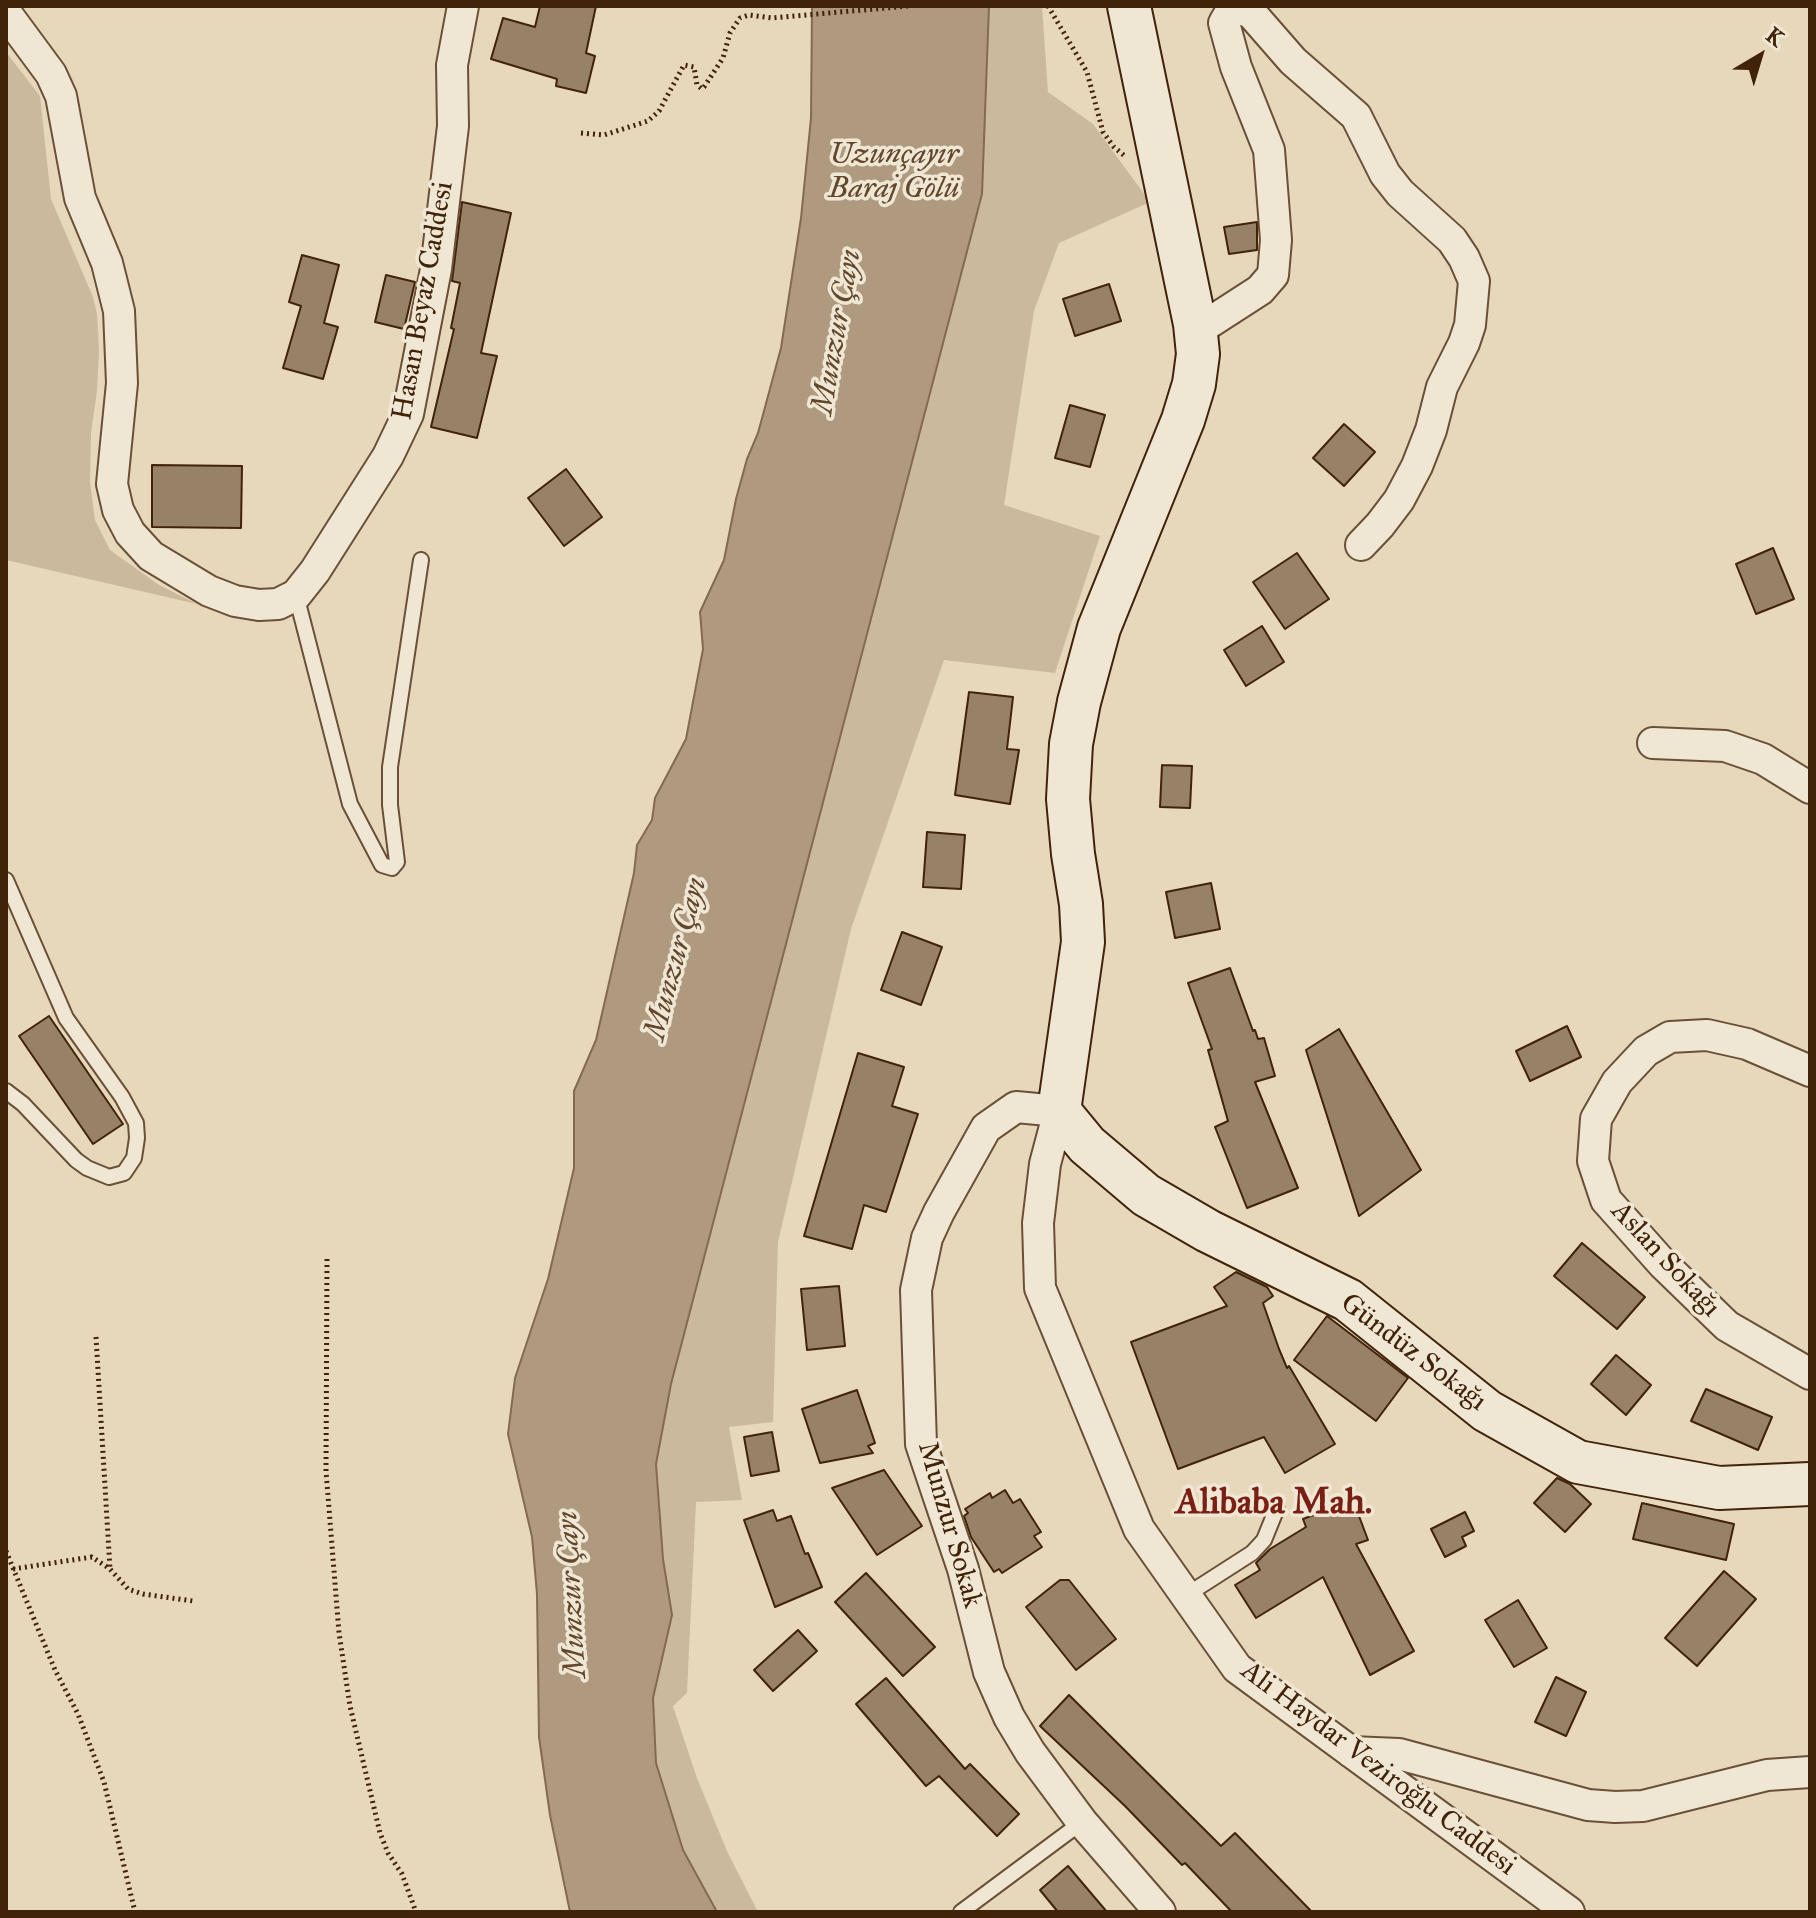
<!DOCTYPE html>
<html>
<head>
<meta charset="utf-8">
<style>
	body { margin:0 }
	#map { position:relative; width:1816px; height:1918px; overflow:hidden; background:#e7d8bc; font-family:"IM FELL Great Primer",serif }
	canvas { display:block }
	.frame { position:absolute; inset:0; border:8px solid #41230a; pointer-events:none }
	.north { position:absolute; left:1720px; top:16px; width:80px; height:80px; -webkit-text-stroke:6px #efe6d3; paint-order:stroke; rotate:38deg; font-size:22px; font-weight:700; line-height:32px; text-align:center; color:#41230a }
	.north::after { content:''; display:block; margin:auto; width:28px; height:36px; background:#41230a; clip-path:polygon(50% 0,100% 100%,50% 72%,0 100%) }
</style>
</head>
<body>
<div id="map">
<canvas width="1816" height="1918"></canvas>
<div class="frame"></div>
<div class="north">K</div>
</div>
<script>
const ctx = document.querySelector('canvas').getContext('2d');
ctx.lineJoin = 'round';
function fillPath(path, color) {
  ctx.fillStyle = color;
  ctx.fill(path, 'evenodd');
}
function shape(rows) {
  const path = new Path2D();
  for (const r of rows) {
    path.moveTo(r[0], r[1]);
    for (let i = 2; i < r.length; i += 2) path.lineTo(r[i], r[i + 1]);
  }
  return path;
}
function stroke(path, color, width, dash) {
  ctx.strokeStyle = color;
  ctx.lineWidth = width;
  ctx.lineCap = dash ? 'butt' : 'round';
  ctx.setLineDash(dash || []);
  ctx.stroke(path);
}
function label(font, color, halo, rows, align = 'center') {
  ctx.font = font + ' "IM FELL Great Primer",serif';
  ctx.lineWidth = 7;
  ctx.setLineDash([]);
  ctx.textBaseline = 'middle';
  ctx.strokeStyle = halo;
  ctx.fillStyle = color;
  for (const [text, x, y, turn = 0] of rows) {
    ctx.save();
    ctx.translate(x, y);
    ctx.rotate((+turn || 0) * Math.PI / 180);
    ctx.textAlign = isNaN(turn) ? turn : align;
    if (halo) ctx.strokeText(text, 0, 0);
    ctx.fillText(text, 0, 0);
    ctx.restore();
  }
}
const green = shape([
	[989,6,1042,6,1048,92,1093,124,1150,202,1059,243,1034,311,1004,505,1100,536,1055,673,944,660,851,929,778,1242,773,1422,729,1427,742,1500,696,1502,687,1693,673,1706,697,1778,727,1851,758,1912,717,1912,683,1850,656,1763,653,1698,672,1615,663,1559,656,1464,671,1384,982,194],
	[6,52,40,96,51,199,93,297,97,314,99,350,97,391,91,433,90,482,95,520,110,550,159,585,197,604,6,560]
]);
const water = shape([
	[812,6,989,6,982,194,671,1384,656,1464,663,1559,672,1615,653,1698,656,1763,683,1850,717,1912,570,1912,550,1815,539,1737,537,1594,532,1537,508,1434,515,1378,548,1279,574,1168,574,1091,596,1040,634,873,637,845,652,820,655,798,686,739,703,649,700,612,724,560,736,499,747,459,758,433,781,348,801,218,811,118,812,6]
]);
const building = shape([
	[540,6,596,6,586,53,595,56,586,93,556,86,557,79,491,59,503,18,535,27,540,6],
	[462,202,511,213,481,353,497,356,477,438,431,427,454,329,451,328,460,283,452,281,462,202],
	[1257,222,1257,250,1229,254,1224,227,1257,222],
	[302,255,339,265,324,323,338,327,323,379,283,368,301,306,289,302,302,255],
	[386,275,415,282,404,329,375,322,386,275],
	[1109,284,1121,321,1075,336,1063,299,1109,284],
	[1070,405,1105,415,1090,467,1055,458,1070,405],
	[1344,424,1375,452,1344,486,1313,458,1344,424],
	[152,465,242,466,241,528,152,527,152,465],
	[566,469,602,517,564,546,528,498,566,469],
	[1773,548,1794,599,1756,614,1736,564,1773,548],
	[1297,553,1329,599,1285,629,1253,582,1297,553],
	[1262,626,1284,662,1246,686,1224,650,1262,626],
	[969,692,1013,697,1007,749,1019,750,1010,804,955,795,969,692],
	[1162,765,1192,766,1190,808,1160,807,1162,765],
	[927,832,965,835,961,889,923,887,927,832],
	[1211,883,1220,929,1175,938,1166,892,1211,883],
	[902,932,942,947,921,1005,881,990,902,932],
	[1230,968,1253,1031,1255,1030,1258,1039,1264,1038,1275,1076,1255,1082,1298,1188,1247,1208,1215,1127,1228,1121,1208,1050,1212,1049,1188,983,1230,968],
	[49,1016,123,1124,93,1144,19,1036,49,1016],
	[1567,1026,1581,1057,1530,1081,1516,1051,1567,1026],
	[1339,1029,1421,1170,1359,1216,1306,1050,1339,1029],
	[858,1053,904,1067,892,1106,918,1114,886,1212,864,1205,852,1249,804,1236,858,1053],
	[1582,1243,1645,1297,1617,1329,1554,1276,1582,1243],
	[1236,1272,1267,1287,1273,1296,1263,1303,1279,1349,1287,1368,1289,1366,1335,1444,1285,1473,1264,1437,1178,1469,1131,1342,1227,1306,1214,1287,1236,1272],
	[839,1286,845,1346,807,1350,801,1289,839,1286],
	[1327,1316,1408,1378,1376,1421,1294,1360,1327,1316],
	[1616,1355,1651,1385,1626,1415,1591,1384,1616,1355],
	[1706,1389,1772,1417,1758,1450,1691,1421,1706,1389],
	[857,1390,875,1443,868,1446,873,1453,820,1463,802,1409,857,1390],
	[772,1432,779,1471,751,1476,744,1437,772,1432],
	[884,1470,922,1526,877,1555,832,1488,884,1470],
	[1557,1478,1570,1484,1591,1504,1565,1532,1534,1503,1557,1478],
	[1005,1490,1013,1503,1020,1499,1041,1532,1034,1536,1042,1547,1002,1573,999,1569,994,1572,971,1537,964,1516,968,1513,965,1509,990,1493,992,1498,1005,1490],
	[1353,1500,1368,1540,1356,1544,1414,1651,1370,1675,1323,1577,1256,1618,1235,1585,1260,1570,1256,1563,1270,1549,1306,1527,1303,1519,1353,1500],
	[1642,1503,1734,1524,1726,1560,1633,1539,1642,1503],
	[773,1510,777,1521,791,1516,805,1554,808,1553,822,1587,775,1607,744,1520,773,1510],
	[1465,1512,1474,1531,1462,1537,1466,1546,1445,1557,1431,1529,1465,1512],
	[1724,1571,1756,1599,1697,1666,1665,1638,1724,1571],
	[866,1573,935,1647,903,1676,835,1602,866,1573],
	[1060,1580,1069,1580,1116,1639,1076,1670,1026,1607,1060,1580],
	[1518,1600,1547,1648,1514,1667,1485,1620,1518,1600],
	[798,1630,817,1651,773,1691,754,1670,798,1630],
	[1556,1677,1586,1692,1566,1736,1535,1722,1556,1677],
	[886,1678,965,1769,970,1764,1019,1814,997,1836,939,1776,926,1786,856,1704,886,1678],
	[1069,1695,1221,1846,1235,1833,1312,1912,1232,1912,1185,1863,1182,1865,1125,1806,1040,1726,1069,1695],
	[1068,1866,1107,1912,1058,1912,1040,1890,1068,1866]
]);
const path = shape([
	[1048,6,1087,72,1103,132,1114,147,1126,157],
	[581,133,604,135,648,121,659,111,684,65,694,67,697,85,702,89,704,87,723,58,730,33,740,18,749,15,772,18,909,6],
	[327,1259,326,1471,339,1633,350,1706,380,1833,388,1853,402,1874,416,1912],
	[96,1337,110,1569],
	[6,1551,55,1670,78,1714,104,1782,135,1912],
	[13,1569,92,1557,110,1569,128,1589,143,1594,193,1601]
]);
const lane = shape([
	[296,595,350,804,382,865,392,868,397,862,390,805,390,767,421,560],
	[6,880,66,1018,122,1097,136,1123,137,1138,134,1158,124,1173,109,1177,87,1168,76,1160,23,1104,6,1091],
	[1185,1596,1252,1553,1264,1540,1277,1508],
	[961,1912,1082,1822]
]);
const street = shape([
	[6,13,51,74,61,96,80,198,107,263,119,311,122,383,112,484,118,510,130,533,151,556,209,591,235,601,259,605,278,604,296,595,315,571,388,456,408,414,436,269,453,126,452,65,463,6],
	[1195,332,1260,290,1273,275,1276,240,1269,150,1236,67,1224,23,1231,11,1241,8,1252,14,1293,61,1356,116,1385,174,1400,193,1452,240,1464,258,1474,281,1470,325,1464,343,1442,387,1431,430,1417,466,1399,500,1380,525,1361,545],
	[1653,743,1725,746,1763,759,1810,788],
	[1810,1071,1747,1044,1707,1035,1670,1037,1646,1051,1617,1082,1596,1119,1593,1161,1606,1200,1663,1264,1727,1326,1810,1374],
	[1351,1752,1399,1754,1588,1805,1615,1807,1643,1806,1767,1775,1810,1772],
	[1160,1912,1082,1822,1030,1752,1009,1717,989,1672,963,1569,921,1444,916,1290,927,1238,939,1212,986,1128,1016,1107,1059,1111,1045,1164,1038,1223,1040,1288,1139,1529,1237,1668,1569,1912]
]);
const secondary = shape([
	[1129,6,1195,324,1198,354,1194,384,1183,420,1099,628,1079,702,1071,744,1068,799,1073,854,1081,904,1083,942,1059,1111,1087,1145,1146,1195,1208,1231,1348,1300,1487,1411,1578,1462,1719,1488,1810,1484]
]);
const streetNames = [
	["Hasan Beyaz Caddesi",424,301,-80],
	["Aslan Sokağı",1665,1260,47],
	["Gündüz Sokağı",1413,1353,37],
	["Munzur Sokak",949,1525,74],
	["Ali Haydar Veziroğlu Caddesi",1378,1769,37]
];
const waterNames = [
	["Uzunçayır",894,156],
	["Baraj Gölü",894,190],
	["Munzur Çayı",838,332,-80],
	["Munzur Çayı",677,959,-75],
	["Munzur Çayı",573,1594,-93]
];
const districtNames = [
	["Alibaba Mah.",1274,1504]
];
fillPath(green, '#cbb99e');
fillPath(water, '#af9a7f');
stroke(water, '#836a50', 2);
fillPath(building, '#978167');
stroke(building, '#41230a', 2);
stroke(lane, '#6a5036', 18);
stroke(street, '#6a5036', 34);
stroke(secondary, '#41230a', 46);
stroke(path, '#41230a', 5, [2, 4]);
stroke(lane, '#efe6d3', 14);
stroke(street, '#efe6d3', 30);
stroke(secondary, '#efe6d3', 42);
label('28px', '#41230a', '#efe6d3', streetNames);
label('italic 30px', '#62472d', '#efe6d3', waterNames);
label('bold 36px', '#7a1f14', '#efe6d3', districtNames);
</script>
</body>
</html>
